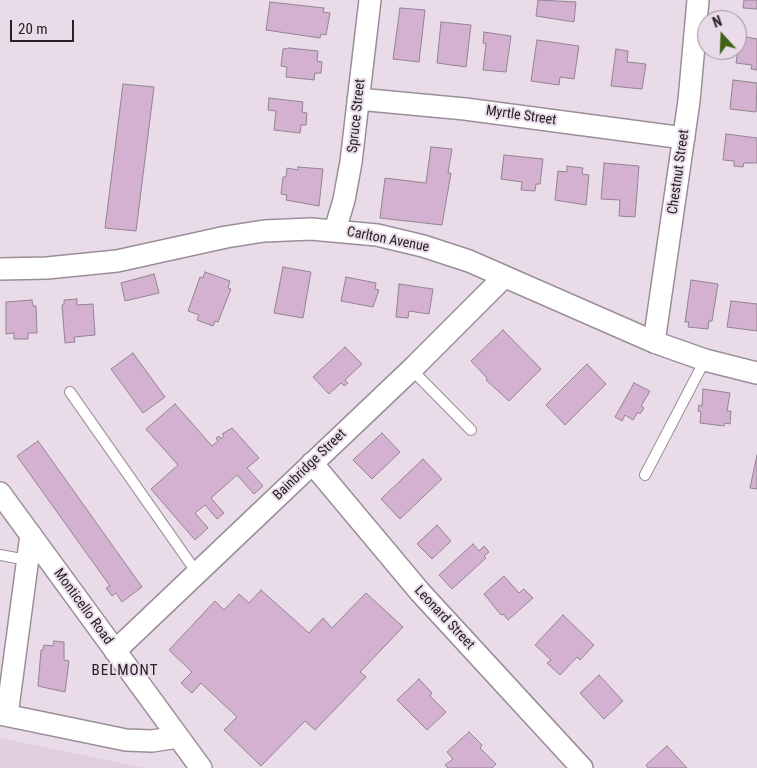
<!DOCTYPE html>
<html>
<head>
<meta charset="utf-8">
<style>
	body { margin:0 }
	#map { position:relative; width:757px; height:768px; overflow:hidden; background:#e9dce8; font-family:"Roboto Condensed",sans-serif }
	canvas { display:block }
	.north { position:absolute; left:697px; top:10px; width:50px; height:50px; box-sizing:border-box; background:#e9dce8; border:1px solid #9b919a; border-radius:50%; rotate:340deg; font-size:14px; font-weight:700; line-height:20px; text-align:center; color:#252125 }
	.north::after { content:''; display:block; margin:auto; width:18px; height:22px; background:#426217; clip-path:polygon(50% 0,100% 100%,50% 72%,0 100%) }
	.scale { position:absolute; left:10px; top:20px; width:64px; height:22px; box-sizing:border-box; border:2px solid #252125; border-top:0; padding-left:6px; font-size:15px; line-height:18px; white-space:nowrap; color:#252125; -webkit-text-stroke:4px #e9dce8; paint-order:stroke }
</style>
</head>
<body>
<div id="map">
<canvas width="757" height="768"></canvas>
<div class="north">N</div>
<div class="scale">20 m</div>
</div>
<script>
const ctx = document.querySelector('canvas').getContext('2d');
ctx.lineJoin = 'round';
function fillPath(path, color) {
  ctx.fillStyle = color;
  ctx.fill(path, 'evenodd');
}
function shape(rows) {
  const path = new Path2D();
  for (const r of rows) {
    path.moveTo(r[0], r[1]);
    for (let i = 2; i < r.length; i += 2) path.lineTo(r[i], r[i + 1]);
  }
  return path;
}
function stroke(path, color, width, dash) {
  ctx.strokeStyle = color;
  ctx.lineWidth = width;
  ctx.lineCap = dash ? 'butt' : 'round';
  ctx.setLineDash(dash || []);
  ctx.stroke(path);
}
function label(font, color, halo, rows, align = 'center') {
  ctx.font = font + ' "Roboto Condensed",sans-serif';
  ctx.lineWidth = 4;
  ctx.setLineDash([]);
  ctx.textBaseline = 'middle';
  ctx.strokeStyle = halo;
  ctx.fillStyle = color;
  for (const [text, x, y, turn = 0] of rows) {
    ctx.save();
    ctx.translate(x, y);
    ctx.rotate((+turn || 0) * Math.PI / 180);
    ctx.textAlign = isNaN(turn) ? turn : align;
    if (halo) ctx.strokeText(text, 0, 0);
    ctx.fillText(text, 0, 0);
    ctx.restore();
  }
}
const built = shape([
	[0,738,146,768,0,768]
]);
const building = shape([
	[538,0,576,2,574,22,536,16,538,0],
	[744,0,757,0,757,9,743,8,744,0],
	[270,2,324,8,323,12,330,13,326,35,321,34,320,38,266,30,270,2],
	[400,8,425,10,419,62,393,59,400,8],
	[441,22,471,25,466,67,437,63,441,22],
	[484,32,511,36,506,72,483,70,486,44,483,43,484,32],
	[740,36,757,39,757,70,751,69,752,65,736,63,740,36],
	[537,40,579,46,574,79,560,77,559,85,531,81,537,40],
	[289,48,318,51,317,61,322,62,321,73,315,73,314,80,286,77,287,67,281,66,283,49,289,48],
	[616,49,628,51,627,62,646,64,642,89,611,86,616,49],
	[733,80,757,83,756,112,730,109,733,80],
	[123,84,154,87,136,231,105,228,123,84],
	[269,98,303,102,302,112,307,113,306,125,301,125,300,133,274,130,276,111,268,110,269,98],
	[726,134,757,138,757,163,744,163,743,167,734,166,734,161,723,160,726,134],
	[431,147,452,149,448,173,451,173,442,225,380,218,385,178,426,183,431,147],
	[504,155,543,159,540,184,536,184,535,191,521,190,522,182,501,179,504,155],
	[604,163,639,166,635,217,619,216,620,200,601,199,604,163],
	[567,166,583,168,582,174,589,175,586,205,555,200,558,171,567,172,567,166],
	[298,167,323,169,319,206,286,200,287,195,281,194,283,177,286,177,287,168,298,170,298,167],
	[283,267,311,272,303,318,274,313,283,267],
	[205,272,230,281,228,288,231,289,218,322,215,321,213,326,197,320,199,315,188,311,200,277,203,278,205,272],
	[154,274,159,293,125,301,121,283,154,274],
	[346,277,376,283,375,289,379,290,373,307,341,301,346,277],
	[691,280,718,284,712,321,709,321,708,329,688,327,689,322,685,322,691,280],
	[399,284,433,289,429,314,409,311,408,318,396,317,399,284],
	[77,299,77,305,93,304,95,335,74,337,75,342,65,343,62,305,64,305,64,300,77,299],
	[32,300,33,306,36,306,37,333,28,333,28,339,14,339,14,333,6,334,6,302,32,300],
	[731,301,757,304,757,331,727,327,731,301],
	[503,330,541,369,509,401,486,380,487,378,471,361,503,330],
	[345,347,362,364,345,380,348,383,344,386,341,383,329,394,313,377,345,347],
	[133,353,165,397,143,413,111,369,133,353],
	[587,364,606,384,565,425,546,405,587,364],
	[634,383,650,391,641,406,644,408,640,414,638,412,633,420,625,415,622,421,615,417,634,383],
	[703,389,730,393,727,411,731,411,730,424,725,423,724,426,700,423,701,412,698,411,699,405,702,406,703,389],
	[175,404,212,446,218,441,216,438,219,436,221,439,224,436,222,434,232,428,259,458,247,468,263,486,254,494,237,475,211,498,224,513,217,519,205,505,195,513,208,528,195,540,151,489,178,465,146,429,175,404],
	[382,433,400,452,372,479,353,460,382,433],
	[38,441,142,587,122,602,116,593,112,596,106,588,110,586,17,456,38,441],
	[757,455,757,489,750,488,757,455],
	[423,459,442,479,400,519,381,499,423,459],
	[437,525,451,541,432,559,417,544,437,525],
	[473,544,479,551,484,546,489,552,484,556,486,558,452,589,439,575,473,544],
	[504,576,519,593,524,589,533,598,508,620,503,614,501,615,484,594,504,576],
	[261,590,309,633,323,618,332,628,366,593,403,627,360,672,366,677,315,730,305,721,261,766,224,730,237,717,201,683,192,693,181,683,192,672,169,650,215,601,224,610,239,594,249,603,261,590],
	[563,615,594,645,580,660,577,657,560,675,547,663,551,660,535,645,563,615],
	[54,641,64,642,64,660,69,661,65,692,38,686,41,650,43,650,44,645,53,646,54,641],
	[599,675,623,701,604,719,580,693,599,675],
	[419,679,432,693,430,696,446,712,427,730,397,700,419,679],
	[469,732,482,745,480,748,496,764,492,768,448,768,445,765,453,759,447,752,469,732],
	[667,746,687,768,648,768,646,765,667,746]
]);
const service = shape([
	[411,369,471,430],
	[70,392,197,573],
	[645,475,705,360],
	[0,555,27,560]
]);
const minor = shape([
	[358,99,465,109,684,138],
	[335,230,344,200,351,162,370,0],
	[0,269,47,268,117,261,226,237,264,231,311,229,377,235,423,246,469,261,654,342,705,360,757,373],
	[654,342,689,101,698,0],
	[312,463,420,592,582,768],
	[0,493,201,768],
	[115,651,415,366,504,277],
	[0,714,126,740,152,741,178,737],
	[7,715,31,535]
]);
const streetNames = [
	["Spruce Street",357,116,-84],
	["Myrtle Street",521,116,8],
	["Chestnut Street",679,172,-82],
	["Carlton Avenue",388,240,11],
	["Bainbridge Street",310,465,-44],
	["Monticello Road",83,607,54],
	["Leonard Street",444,618,47]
];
const neighbourhoodNames = [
	["BELMONT",125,671]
];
fillPath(built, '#e1cfe0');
fillPath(building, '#d4b0d1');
stroke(building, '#918590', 1);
stroke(service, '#9a8e99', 12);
stroke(minor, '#9a8e99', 24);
stroke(service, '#fff', 10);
stroke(minor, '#fff', 21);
label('14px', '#252125', '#e9dce8', streetNames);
ctx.letterSpacing = '1px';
label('15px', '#252125', '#e9dce8', neighbourhoodNames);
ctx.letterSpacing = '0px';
</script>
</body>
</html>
